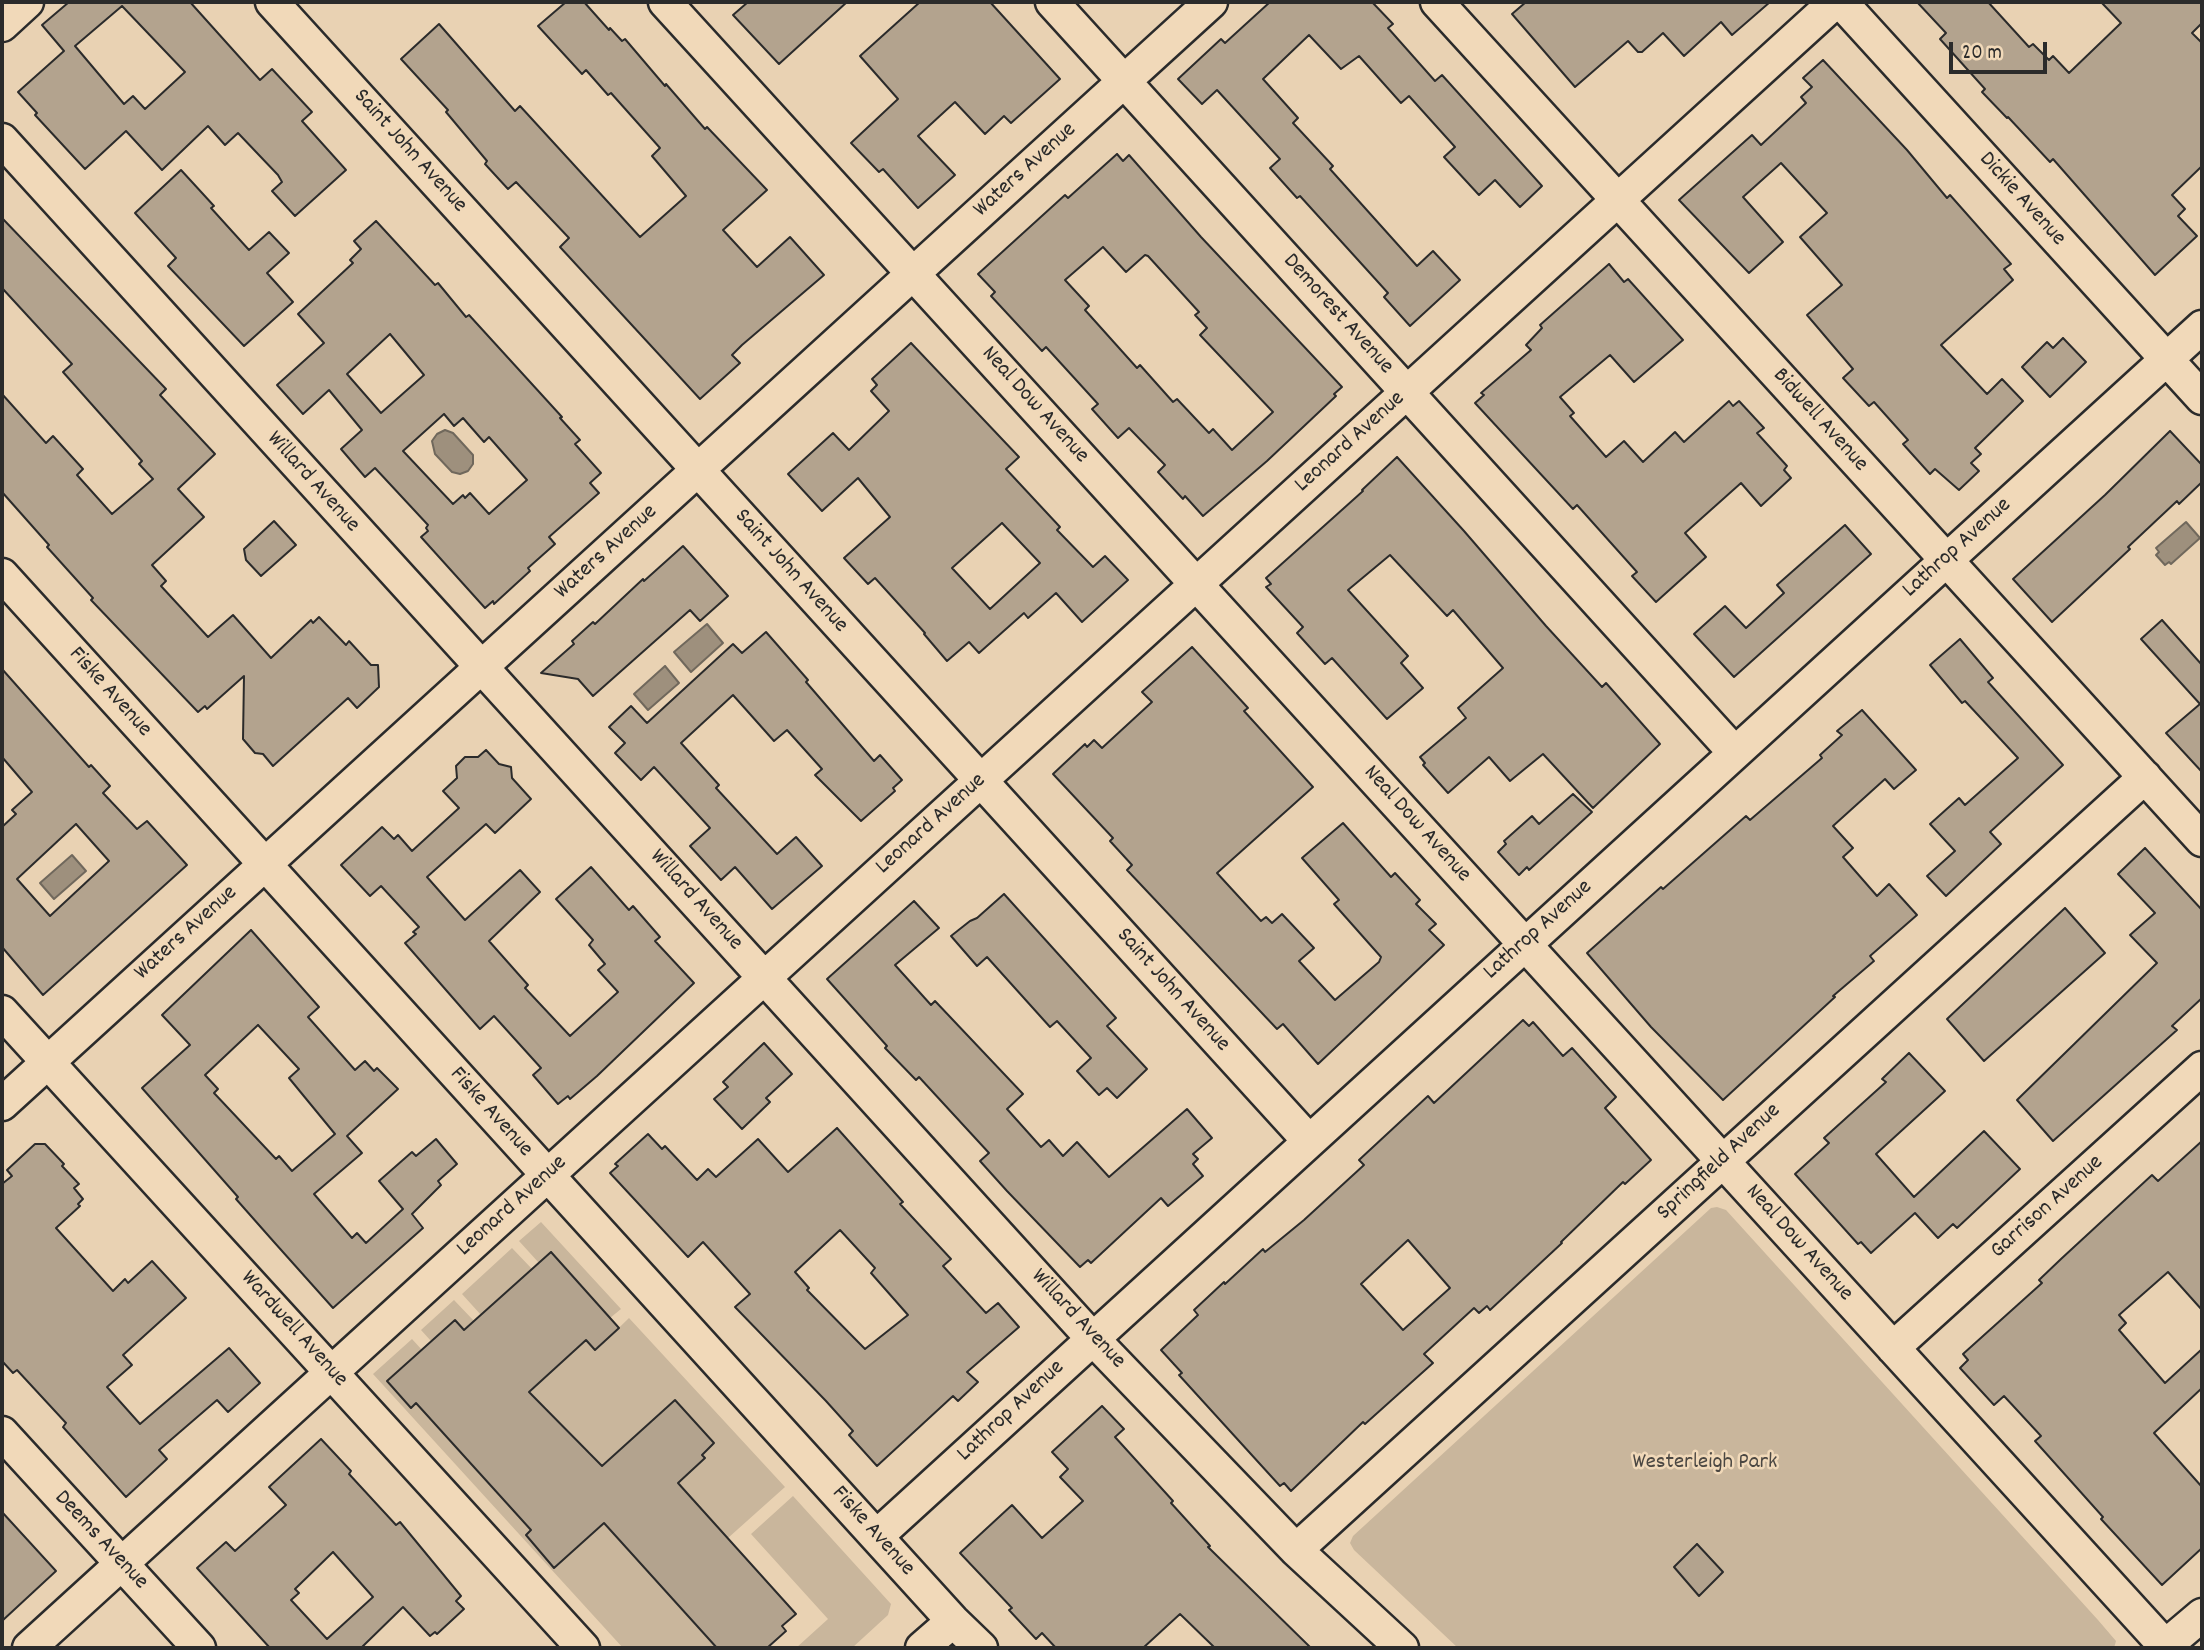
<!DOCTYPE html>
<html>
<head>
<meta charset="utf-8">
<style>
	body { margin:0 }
	#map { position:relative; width:2204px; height:1650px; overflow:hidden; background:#e9d2b3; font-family:Dekko,sans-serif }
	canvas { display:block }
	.frame { position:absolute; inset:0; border:4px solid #2b2b2b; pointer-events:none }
	.scale { position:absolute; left:1949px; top:42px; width:98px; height:32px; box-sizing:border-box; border:4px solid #2b2b2b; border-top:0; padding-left:9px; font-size:21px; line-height:24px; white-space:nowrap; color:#2b2b2b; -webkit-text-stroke:5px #f1d9b9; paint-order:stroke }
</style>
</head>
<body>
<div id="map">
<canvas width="2204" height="1650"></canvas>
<div class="frame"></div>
<div class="scale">20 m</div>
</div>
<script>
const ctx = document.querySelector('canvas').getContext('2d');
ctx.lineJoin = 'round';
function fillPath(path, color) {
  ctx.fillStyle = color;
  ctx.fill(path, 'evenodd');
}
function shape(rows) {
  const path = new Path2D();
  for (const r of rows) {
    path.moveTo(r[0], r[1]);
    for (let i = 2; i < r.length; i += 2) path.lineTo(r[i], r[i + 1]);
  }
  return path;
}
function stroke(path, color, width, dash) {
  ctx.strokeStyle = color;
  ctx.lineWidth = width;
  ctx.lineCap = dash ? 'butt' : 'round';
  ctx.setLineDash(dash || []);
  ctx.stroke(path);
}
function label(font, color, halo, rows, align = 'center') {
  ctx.font = font + ' Dekko,sans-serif';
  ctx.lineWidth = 5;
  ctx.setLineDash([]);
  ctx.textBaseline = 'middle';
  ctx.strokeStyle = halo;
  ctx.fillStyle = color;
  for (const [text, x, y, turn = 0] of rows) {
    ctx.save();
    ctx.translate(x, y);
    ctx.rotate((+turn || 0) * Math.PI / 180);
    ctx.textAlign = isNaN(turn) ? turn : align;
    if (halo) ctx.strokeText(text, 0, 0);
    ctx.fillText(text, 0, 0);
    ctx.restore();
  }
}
const green = shape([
	[1717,1207,1726,1210,2098,1620,2116,1641,2114,1648,1458,1648,1354,1550,1350,1543,1353,1536,1711,1208],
	[541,1222,621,1309,610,1318,539,1263,519,1241],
	[512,1248,532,1269,481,1315,462,1294],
	[454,1300,474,1321,465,1330,455,1320,431,1341,421,1330],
	[629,1318,785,1487,728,1538,678,1483,714,1443,676,1400,593,1473,586,1465,594,1457,589,1451,580,1459,524,1396,586,1340,596,1350],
	[412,1339,422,1350,387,1381,411,1407,416,1403,531,1530,526,1536,554,1567,620,1498,610,1530,717,1648,623,1648,373,1374],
	[793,1496,891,1604,888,1615,852,1648,796,1648,828,1619,751,1534]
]);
const water = shape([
	[445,430,453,433,473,455,473,464,468,471,460,474,452,472,435,454,432,441,437,434,445,430],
	[2186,522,2200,538,2171,564,2169,562,2165,565,2156,555,2159,552,2156,548,2186,522],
	[707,624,723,643,691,672,674,652,707,624],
	[665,666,679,683,648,710,634,694,665,666],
	[72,855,86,871,54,899,40,883,72,855]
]);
const building = shape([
	[69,2,190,2,260,80,272,69,312,112,302,121,346,170,295,216,272,191,282,182,278,175,238,133,225,145,208,126,162,170,126,131,85,169,35,115,37,113,18,92,64,51,42,25,69,2],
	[122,6,185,72,145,109,133,96,124,104,75,46,122,6],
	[566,2,584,2,609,30,610,28,622,41,625,39,665,86,666,84,705,129,707,127,767,190,723,230,757,267,790,237,824,275,742,345,732,355,740,363,700,399,560,247,569,238,516,182,508,189,485,164,487,161,446,112,448,110,401,59,439,24,515,111,520,106,640,237,686,196,652,156,660,148,611,93,608,95,586,70,582,74,538,26,566,2],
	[748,2,847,2,779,64,733,15,748,2],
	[920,2,990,2,1060,79,1011,123,1004,116,985,134,955,102,918,136,955,175,918,208,883,169,879,172,851,143,898,99,860,56,920,2],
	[1270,2,1372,2,1393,24,1388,28,1435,81,1442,75,1542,186,1520,207,1495,180,1479,195,1444,157,1455,147,1409,96,1401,103,1359,56,1341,69,1309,35,1263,79,1298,118,1293,123,1333,166,1330,169,1417,266,1433,251,1460,280,1410,326,1384,297,1388,293,1300,196,1297,198,1270,168,1280,159,1217,90,1202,104,1178,79,1221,39,1225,43,1270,2],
	[1526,2,1770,2,1732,35,1721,22,1684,56,1663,33,1642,52,1638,52,1628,41,1575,87,1512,14,1526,2],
	[1917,2,1988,2,2029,47,2033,44,2049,60,2053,56,2069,73,2121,23,2101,2,2202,2,2202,23,2192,33,2202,43,2202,166,2172,195,2185,209,2178,216,2197,236,2155,275,2053,159,2050,162,2008,117,2007,118,1982,92,1985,89,1940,39,1946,33,1917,2],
	[1823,60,1907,150,1947,198,1950,195,2011,264,2004,269,2013,280,1941,345,1987,394,2002,379,2023,401,1975,448,1981,454,1971,463,1979,471,1959,490,1935,469,1930,474,1903,444,1908,440,1874,402,1869,406,1843,378,1853,369,1807,315,1842,285,1800,237,1827,213,1781,163,1743,197,1783,242,1749,273,1679,200,1752,135,1761,145,1806,103,1801,97,1812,87,1803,78,1823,60],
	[1117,154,1123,161,1129,155,1201,237,1342,387,1334,394,1336,396,1267,461,1203,516,1185,496,1183,499,1158,472,1165,465,1129,428,1118,438,1092,409,1098,404,1046,347,1042,351,991,296,995,292,978,274,1065,195,1068,198,1117,154],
	[1103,247,1126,272,1145,255,1148,256,1199,312,1195,315,1207,328,1200,335,1273,412,1232,450,1213,429,1209,433,1177,399,1173,402,1140,365,1137,368,1085,310,1089,306,1065,280,1103,247],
	[181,170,214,206,211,208,249,250,269,232,289,253,267,273,293,302,244,346,168,266,176,258,135,213,181,170],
	[2,218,166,389,160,395,215,454,178,489,204,517,152,565,166,581,161,586,208,637,233,615,271,658,311,620,313,623,319,617,346,645,349,641,371,665,378,665,379,687,357,708,348,698,273,766,263,754,255,753,243,739,244,676,207,709,205,706,198,712,91,600,93,598,47,547,49,545,2,492,2,394,46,443,53,436,83,469,77,475,112,514,153,479,139,464,142,461,63,372,72,364,2,288,2,218],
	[376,221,435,285,438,283,466,317,469,315,562,417,560,418,580,440,575,444,601,473,590,483,599,493,549,537,555,544,528,568,530,571,494,604,493,601,485,608,421,537,428,531,426,528,428,525,375,468,365,477,341,449,362,430,329,390,303,414,277,385,324,343,298,314,353,263,350,260,361,249,354,241,376,221],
	[390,334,424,375,381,413,347,374,390,334],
	[444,414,454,426,463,418,484,442,489,437,527,480,489,514,470,493,465,498,463,495,453,504,403,451,444,414],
	[1609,264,1624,282,1628,279,1683,340,1634,382,1610,355,1560,397,1574,413,1570,416,1606,457,1624,441,1643,462,1675,432,1684,442,1729,401,1733,406,1739,401,1764,428,1757,433,1787,466,1784,470,1791,478,1761,506,1741,483,1685,533,1706,557,1656,602,1632,576,1637,572,1577,505,1573,509,1475,403,1484,395,1481,393,1531,350,1526,345,1542,328,1540,325,1609,264],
	[2063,338,2086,362,2050,397,2022,367,2047,342,2053,348,2063,338],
	[911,343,1019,457,1006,469,1060,527,1057,530,1093,567,1105,556,1128,580,1082,622,1056,593,1028,618,1024,613,979,653,969,642,947,661,924,634,925,633,875,578,868,584,844,558,890,517,858,478,822,511,788,474,833,433,849,450,889,411,871,391,877,385,872,379,911,343],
	[1002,523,1040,563,990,609,952,568,1002,523],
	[2170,431,2202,465,2202,482,2179,504,2177,501,2128,547,2130,549,2052,622,2013,579,2105,495,2170,431],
	[1397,457,1464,531,1546,626,1602,687,1606,683,1660,744,1593,808,1543,754,1510,781,1489,757,1448,793,1423,765,1425,763,1420,757,1466,718,1458,708,1503,668,1453,610,1447,616,1390,555,1348,590,1408,656,1401,663,1423,688,1387,719,1332,658,1325,664,1297,633,1303,627,1266,587,1271,584,1266,578,1363,491,1362,490,1397,457],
	[274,521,296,545,261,576,246,560,244,549,274,521],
	[1845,525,1871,554,1734,677,1694,634,1725,606,1746,628,1784,593,1777,585,1845,525],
	[683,546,728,596,700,621,690,610,593,696,578,679,541,673,574,644,572,641,593,622,595,624,643,579,644,581,683,546],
	[2162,620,2202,665,2202,772,2166,733,2200,704,2141,639,2162,620],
	[766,632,808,680,806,682,874,761,880,755,902,780,893,788,895,791,861,821,815,775,822,769,787,730,774,741,733,695,681,743,719,785,716,788,777,854,796,837,822,866,772,909,735,867,721,880,690,846,710,828,654,767,641,780,615,753,625,743,609,727,631,706,647,723,733,644,742,653,766,632],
	[1960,639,1993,678,1988,682,2063,765,1990,832,2001,844,1946,896,1927,876,1955,851,1930,824,1959,798,1965,805,2018,758,1965,701,1962,703,1930,665,1960,639],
	[1192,647,1248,708,1244,711,1313,787,1217,873,1261,921,1266,917,1272,923,1282,914,1314,948,1299,961,1335,1000,1379,962,1381,957,1334,904,1339,900,1302,858,1343,823,1391,877,1395,873,1420,900,1416,904,1436,924,1429,930,1444,945,1318,1064,1283,1024,1277,1029,1127,870,1132,865,1110,841,1113,838,1053,774,1085,744,1087,747,1094,740,1102,748,1152,702,1142,692,1192,647],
	[2,669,89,767,91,765,110,786,103,793,137,829,147,821,187,865,43,995,2,947,2,827,16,814,12,810,32,792,2,757,2,669],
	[76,824,109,861,50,916,17,879,76,824],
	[1862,710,1916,770,1894,789,1885,779,1833,826,1853,848,1843,857,1877,896,1889,884,1917,915,1870,956,1874,961,1833,996,1835,997,1723,1100,1651,1027,1587,953,1661,887,1663,889,1746,816,1750,820,1822,758,1820,755,1842,735,1837,731,1862,710],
	[486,750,499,764,511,767,512,778,531,799,495,833,486,824,427,877,465,920,520,870,540,892,489,941,528,985,525,988,570,1036,618,992,598,970,605,964,589,945,593,940,556,899,591,867,629,910,633,906,660,937,655,941,694,983,597,1076,570,1099,568,1096,558,1104,533,1075,541,1068,494,1016,480,1029,405,943,416,934,413,932,419,927,381,886,370,896,341,865,382,827,394,839,398,835,412,851,459,808,443,791,457,778,456,766,465,757,478,757,486,750],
	[1573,794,1592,812,1529,870,1527,867,1519,875,1498,852,1506,844,1504,841,1532,816,1539,824,1573,794],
	[2145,848,2202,910,2202,998,2172,1026,2177,1030,2053,1141,2017,1100,2157,963,2130,935,2155,913,2118,874,2145,848],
	[1004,894,1116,1018,1107,1026,1147,1069,1117,1098,1107,1088,1099,1095,1077,1071,1091,1058,1057,1021,1050,1027,987,957,977,966,951,936,970,921,977,918,1004,894],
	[914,901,939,928,895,965,931,1005,935,1001,1023,1094,1007,1109,1041,1147,1049,1140,1063,1156,1077,1142,1109,1177,1187,1109,1212,1138,1193,1154,1198,1159,1193,1164,1203,1176,1168,1206,1161,1198,1091,1263,1088,1260,1080,1267,1007,1191,980,1161,989,1153,919,1077,916,1080,885,1048,887,1046,827,979,914,901],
	[2065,908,2105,953,1984,1061,1947,1019,2065,908],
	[251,930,319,1007,308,1017,355,1070,365,1061,374,1071,377,1068,398,1089,347,1136,362,1153,314,1194,352,1238,357,1233,366,1243,403,1209,379,1181,412,1152,416,1156,436,1139,457,1164,438,1181,441,1185,412,1214,423,1228,333,1308,274,1242,236,1199,238,1197,142,1088,190,1045,162,1015,251,930],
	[258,1025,299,1069,289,1078,335,1134,292,1171,279,1156,276,1159,214,1093,218,1089,205,1075,258,1025],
	[1523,1020,1529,1026,1533,1022,1563,1056,1572,1048,1616,1097,1605,1108,1651,1160,1625,1184,1623,1182,1561,1242,1562,1243,1490,1310,1487,1306,1479,1313,1474,1308,1424,1354,1433,1363,1365,1424,1363,1422,1291,1491,1284,1483,1280,1486,1179,1375,1182,1373,1161,1350,1198,1315,1194,1310,1224,1282,1225,1284,1263,1249,1265,1252,1304,1220,1364,1165,1359,1160,1428,1096,1434,1103,1523,1020],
	[1408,1240,1450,1288,1403,1330,1361,1284,1408,1240],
	[764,1043,792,1074,766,1098,770,1102,742,1129,714,1099,728,1087,723,1082,764,1043],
	[1909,1053,1945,1091,1876,1154,1914,1197,1984,1131,2020,1169,1957,1228,1953,1224,1938,1238,1915,1213,1871,1253,1861,1242,1858,1244,1795,1174,1829,1143,1824,1138,1886,1082,1882,1079,1909,1053],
	[837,1128,903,1202,900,1204,951,1259,943,1266,986,1313,998,1303,1019,1327,967,1372,978,1382,958,1401,953,1396,877,1466,849,1435,853,1431,826,1401,735,1307,750,1294,703,1242,688,1257,610,1173,618,1166,615,1164,648,1134,662,1149,665,1146,697,1180,708,1169,716,1177,758,1139,788,1172,837,1128],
	[840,1230,875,1268,871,1273,908,1315,865,1349,807,1290,809,1288,795,1272,840,1230],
	[2202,1141,2202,1310,2168,1272,2119,1315,2126,1323,2119,1330,2165,1383,2202,1349,2202,1388,2154,1433,2202,1487,2202,1548,2162,1585,2101,1519,2103,1517,2035,1441,2041,1436,2004,1396,1994,1405,1960,1368,1968,1360,1963,1354,2042,1283,2039,1280,2061,1259,2152,1175,2158,1181,2202,1141],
	[35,1144,45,1144,64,1164,62,1166,79,1184,74,1188,83,1199,78,1204,80,1206,56,1228,113,1291,125,1279,128,1283,152,1261,186,1298,123,1355,132,1365,107,1387,140,1424,229,1348,260,1383,228,1412,217,1400,159,1450,167,1459,126,1497,63,1427,66,1423,17,1370,13,1373,2,1361,2,1184,12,1176,7,1170,35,1144],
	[551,1252,619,1328,595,1350,586,1340,529,1392,602,1466,675,1400,714,1443,702,1455,705,1458,678,1483,796,1614,782,1626,786,1631,767,1648,717,1648,604,1523,554,1568,526,1535,531,1530,416,1403,411,1408,387,1381,455,1320,464,1330,551,1252],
	[1102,1406,1124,1429,1115,1437,1173,1501,1171,1503,1210,1546,1208,1547,1311,1648,1215,1648,1180,1614,1143,1648,1056,1648,1042,1633,1036,1639,1009,1610,1012,1608,960,1553,1012,1505,1042,1538,1083,1501,1060,1477,1068,1469,1052,1452,1102,1406],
	[321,1439,351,1471,349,1474,396,1525,400,1522,461,1596,456,1601,464,1609,437,1634,435,1632,430,1636,403,1607,361,1648,270,1648,197,1568,226,1542,235,1551,286,1505,269,1487,321,1439],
	[333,1552,373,1597,327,1639,291,1600,299,1593,295,1589,333,1552],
	[2,1512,56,1571,2,1621,2,1512],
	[1697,1544,1723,1572,1699,1596,1674,1567,1697,1544]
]);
const minor = shape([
	[272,2,1309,1141],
	[665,2,2167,1648],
	[1052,2,1735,753],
	[1437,2,2202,840],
	[1841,2,2202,398],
	[2,25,27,2],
	[2,140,1092,1338,1296,1550,1402,1648],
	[2,575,953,1621,981,1648],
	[2,1012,583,1648],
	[2,1104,1211,2],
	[1893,1348,2202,1068],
	[2,1433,199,1648],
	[877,1536,2202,327],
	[1296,1550,2145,777],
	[29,1648,1835,2],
	[922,1648,953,1621],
	[2163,1648,2202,1615]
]);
const streetNames = [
	["Saint John Avenue",409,152,48],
	["Waters Avenue",1026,171,-42],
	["Dickie Avenue",2021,200,48],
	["Demorest Avenue",1337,315,48],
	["Neal Dow Avenue",1034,406,48],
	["Bidwell Avenue",1819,421,48],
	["Leonard Avenue",1351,443,-42],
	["Willard Avenue",312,483,48],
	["Lathrop Avenue",1958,549,-42],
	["Waters Avenue",607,553,-42],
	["Saint John Avenue",790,572,48],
	["Fiske Avenue",109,693,48],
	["Leonard Avenue",932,825,-42],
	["Neal Dow Avenue",1416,825,48],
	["Willard Avenue",695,901,48],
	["Lathrop Avenue",1539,931,-42],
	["Waters Avenue",187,934,-42],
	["Saint John Avenue",1172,991,48],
	["Fiske Avenue",490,1113,48],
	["Springfield Avenue",1720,1163,-43],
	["Leonard Avenue",513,1207,-42],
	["Garrison Avenue",2048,1208,-42],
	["Neal Dow Avenue",1798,1244,48],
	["Willard Avenue",1077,1320,47],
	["Wardwell Avenue",293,1330,48],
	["Lathrop Avenue",1012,1412,-43],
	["Fiske Avenue",872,1532,48],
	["Deems Avenue",100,1541,47]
];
const parkNames = [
	["Westerleigh Park",1705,1464]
];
fillPath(green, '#c9b69c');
fillPath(water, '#9e907d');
stroke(water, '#70685c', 2);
fillPath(building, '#b3a38e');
stroke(building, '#2b2b2b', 2);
stroke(minor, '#2b2b2b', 37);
stroke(minor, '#f1d9b9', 32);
label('23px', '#2b2b2b', '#f1d9b9', streetNames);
label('23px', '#4b4742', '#f1d9b9', parkNames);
</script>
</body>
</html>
